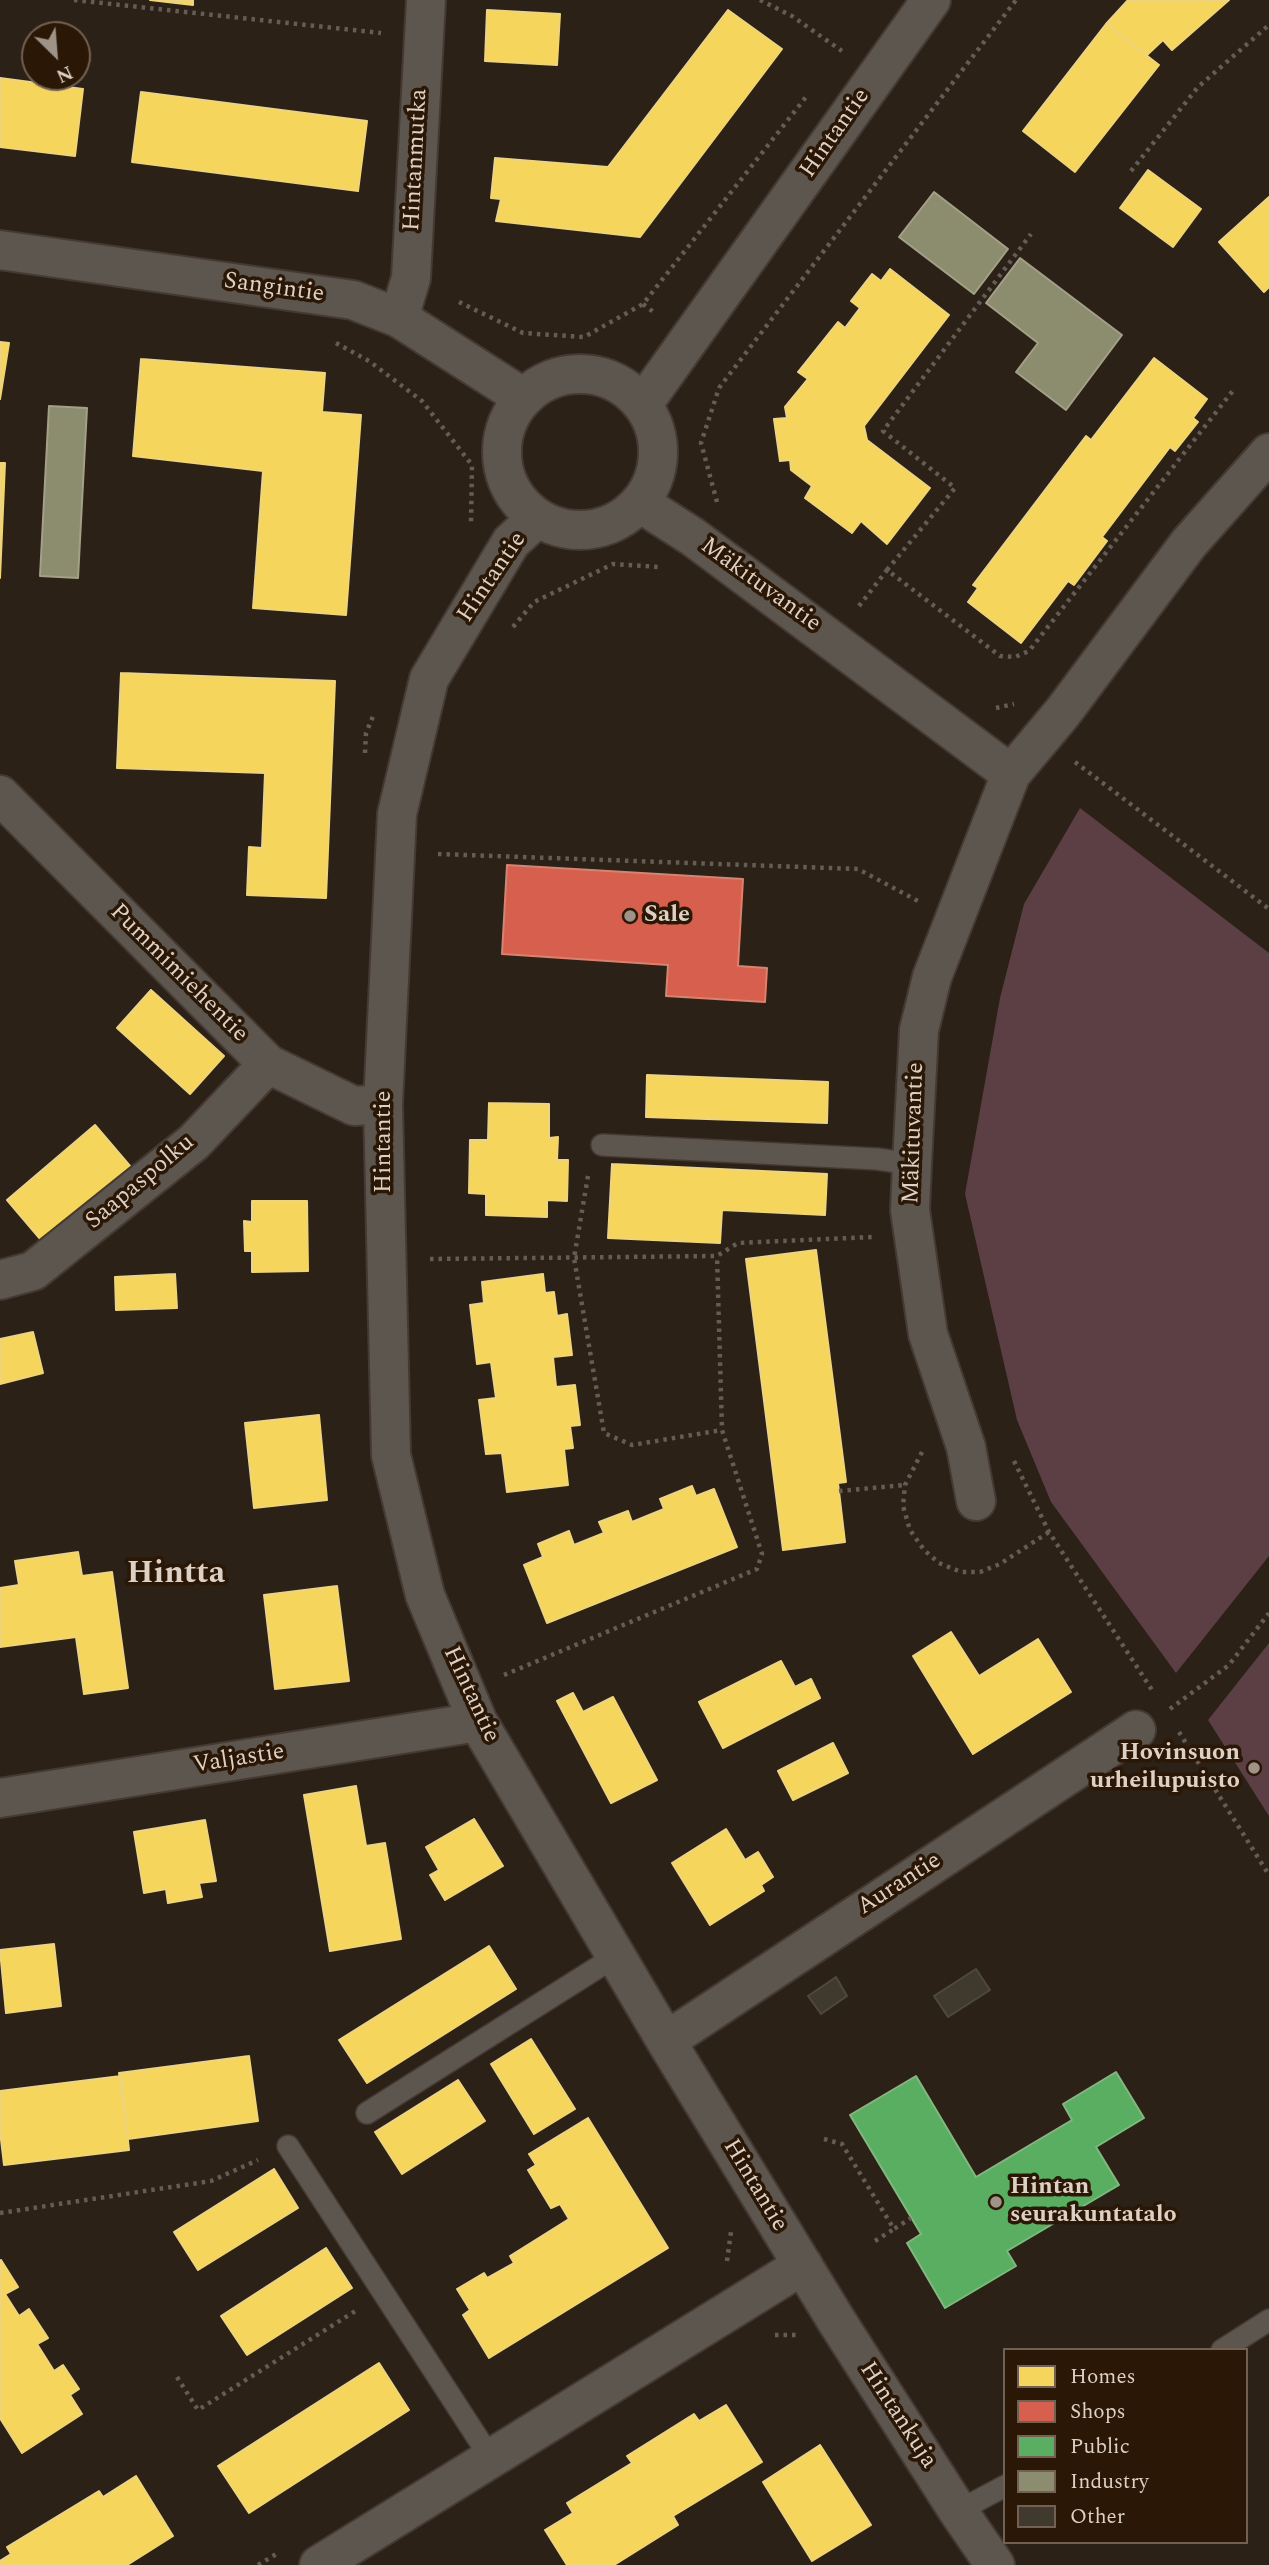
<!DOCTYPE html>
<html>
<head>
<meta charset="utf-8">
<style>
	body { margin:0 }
	#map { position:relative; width:1269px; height:2565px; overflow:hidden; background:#2c2116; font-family:Spectral,serif }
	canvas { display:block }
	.legend { position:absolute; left:1003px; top:2348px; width:245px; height:196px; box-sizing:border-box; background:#2a1705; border:2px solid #726152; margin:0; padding:9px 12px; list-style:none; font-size:21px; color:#ddd0c5 }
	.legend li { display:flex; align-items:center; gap:14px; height:35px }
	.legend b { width:35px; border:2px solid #726152 }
	.north { position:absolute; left:21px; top:21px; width:70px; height:70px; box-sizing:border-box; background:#2a1705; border:2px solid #726152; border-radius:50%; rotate:155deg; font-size:19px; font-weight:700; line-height:28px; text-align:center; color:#ddd0c5 }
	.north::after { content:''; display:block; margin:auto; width:24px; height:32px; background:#9f9388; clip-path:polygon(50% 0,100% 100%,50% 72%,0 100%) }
</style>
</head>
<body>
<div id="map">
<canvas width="1269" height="2565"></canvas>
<ul class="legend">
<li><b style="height:19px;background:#f6d55c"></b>Homes</li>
<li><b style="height:19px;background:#d6604d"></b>Shops</li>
<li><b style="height:19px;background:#5aae61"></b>Public</li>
<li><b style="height:19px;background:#8c8c6e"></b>Industry</li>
<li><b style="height:19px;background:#40392e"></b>Other</li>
</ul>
<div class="north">N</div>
</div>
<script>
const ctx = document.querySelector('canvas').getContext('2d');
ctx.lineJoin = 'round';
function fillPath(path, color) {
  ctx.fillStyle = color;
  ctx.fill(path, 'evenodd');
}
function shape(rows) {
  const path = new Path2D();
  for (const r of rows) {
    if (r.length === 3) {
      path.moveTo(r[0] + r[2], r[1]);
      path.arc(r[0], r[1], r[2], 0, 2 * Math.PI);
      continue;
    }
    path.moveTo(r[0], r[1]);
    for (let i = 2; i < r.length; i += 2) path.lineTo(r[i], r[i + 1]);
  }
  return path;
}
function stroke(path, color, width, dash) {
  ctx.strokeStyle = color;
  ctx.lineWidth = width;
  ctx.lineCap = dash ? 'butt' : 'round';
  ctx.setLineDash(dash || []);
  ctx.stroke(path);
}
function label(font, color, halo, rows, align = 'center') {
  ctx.font = font + ' Spectral,serif';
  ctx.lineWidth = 7;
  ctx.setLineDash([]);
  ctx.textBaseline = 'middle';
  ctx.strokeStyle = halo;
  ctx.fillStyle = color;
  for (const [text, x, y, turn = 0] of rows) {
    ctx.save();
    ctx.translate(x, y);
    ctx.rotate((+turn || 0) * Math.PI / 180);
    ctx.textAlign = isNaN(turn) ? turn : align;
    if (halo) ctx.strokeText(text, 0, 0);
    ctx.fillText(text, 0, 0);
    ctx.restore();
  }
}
const green = shape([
	[1080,808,1269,953,1269,1556,1176,1673,1051,1502,1017,1420,965,1194,1000,998,1024,904],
	[1269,1643,1269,1816,1208,1720]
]);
const homes = shape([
	[150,0,193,0,193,5,150,0],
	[1128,0,1229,0,1172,50,1163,40,1147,55,1106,24,1128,0],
	[487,10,560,14,557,65,485,61,487,10],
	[728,10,782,49,640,237,496,221,501,199,491,198,495,158,608,167,728,10],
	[1106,24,1159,65,1075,172,1023,131,1106,24],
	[0,78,83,89,75,156,0,147,0,78],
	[141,92,367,121,358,191,132,162,141,92],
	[1148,170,1201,209,1173,247,1120,208,1148,170],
	[1269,197,1269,287,1264,292,1219,242,1269,197],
	[890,269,949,315,864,426,867,440,930,488,887,544,861,521,852,533,805,498,812,486,791,470,790,460,780,461,774,419,787,418,785,407,808,379,798,372,838,322,845,328,860,308,851,301,872,274,881,281,890,269],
	[0,342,9,343,0,399,0,342],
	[1154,358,1207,399,1193,418,1198,422,1175,451,1170,447,1102,537,1107,541,1074,585,1068,581,1021,643,968,602,978,588,973,585,1086,436,1091,440,1154,358],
	[141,359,325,373,322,412,361,415,346,615,253,608,263,471,133,456,141,359],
	[0,463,5,463,0,578,0,463],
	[121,673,335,681,326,898,247,895,249,847,262,848,265,773,117,768,121,673],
	[151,990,224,1056,190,1094,117,1028,151,990],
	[647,1075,828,1082,827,1123,646,1117,647,1075],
	[489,1103,549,1104,549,1138,558,1137,557,1160,568,1160,567,1201,547,1200,547,1217,486,1215,486,1194,469,1193,470,1140,488,1140,489,1103],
	[95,1125,130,1166,41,1240,7,1200,95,1125],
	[612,1164,827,1174,825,1215,722,1210,720,1243,608,1238,612,1164],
	[252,1201,307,1201,308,1271,252,1272,252,1251,245,1251,244,1221,252,1222,252,1201],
	[816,1250,846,1482,838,1483,845,1542,783,1550,746,1259,816,1250],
	[175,1274,177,1308,116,1310,115,1277,175,1274],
	[543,1274,545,1293,554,1292,557,1316,567,1314,572,1355,553,1357,556,1387,575,1385,580,1425,570,1426,573,1448,564,1449,568,1485,507,1492,502,1453,486,1454,479,1400,496,1398,491,1362,477,1364,470,1305,484,1303,482,1282,543,1274],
	[33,1332,43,1373,0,1384,0,1339,33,1332],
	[319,1415,327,1500,254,1508,245,1423,319,1415],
	[692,1486,696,1496,714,1489,737,1547,547,1623,524,1565,543,1557,538,1544,569,1531,574,1545,604,1533,599,1522,628,1511,632,1522,664,1509,660,1499,692,1486],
	[78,1552,82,1576,112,1572,128,1688,84,1694,76,1637,0,1647,0,1588,19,1585,15,1561,78,1552],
	[337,1586,349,1681,275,1689,264,1595,337,1586],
	[951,1632,979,1676,1038,1639,1071,1692,973,1754,913,1656,951,1632],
	[781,1661,795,1687,811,1679,820,1698,723,1748,699,1702,781,1661],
	[573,1693,583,1712,613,1697,657,1780,611,1803,557,1701,573,1693],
	[833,1743,848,1773,793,1800,778,1771,833,1743],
	[356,1786,366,1846,385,1843,401,1939,330,1951,304,1795,356,1786],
	[474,1819,503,1866,445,1900,430,1875,439,1870,426,1847,474,1819],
	[205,1820,216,1881,199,1883,202,1897,168,1903,166,1889,144,1893,134,1832,205,1820],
	[726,1829,745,1860,758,1852,773,1877,761,1885,764,1891,710,1925,672,1863,726,1829],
	[54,1944,61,2006,6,2013,0,1950,54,1944],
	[489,1946,516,1989,367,2083,339,2040,489,1946],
	[531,2039,575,2109,534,2134,491,2064,531,2039],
	[249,2056,258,2121,128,2139,119,2073,249,2056],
	[121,2076,129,2150,4,2165,0,2131,0,2091,121,2076],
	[458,2080,485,2121,402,2174,375,2132,458,2080],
	[588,2118,668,2248,489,2358,463,2315,470,2310,457,2289,484,2273,487,2278,514,2263,510,2256,569,2219,560,2204,551,2208,528,2170,536,2165,529,2154,588,2118],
	[274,2169,298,2208,198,2270,174,2232,274,2169],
	[326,2248,352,2288,247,2355,221,2316,326,2248],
	[1,2260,18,2287,5,2294,19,2316,29,2309,48,2338,37,2344,54,2371,63,2365,79,2389,70,2395,82,2414,22,2453,0,2418,1,2260],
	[379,2363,409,2410,249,2513,218,2466,379,2363],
	[726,2405,762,2462,673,2516,678,2525,614,2565,567,2565,545,2530,573,2513,567,2503,632,2463,627,2456,694,2414,699,2421,726,2405],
	[820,2445,871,2525,812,2561,763,2482,820,2445],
	[136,2476,173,2536,127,2565,0,2565,0,2561,11,2554,7,2547,99,2491,103,2497,136,2476]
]);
const shops = shape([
	[507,865,743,879,738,966,767,968,765,1002,666,996,668,965,502,954,507,865]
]);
const public = shape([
	[1116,2072,1144,2118,1096,2147,1119,2185,1007,2251,1016,2266,945,2308,907,2243,921,2234,850,2115,916,2076,976,2177,1072,2120,1063,2104,1116,2072]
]);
const industry = shape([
	[934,192,1008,249,974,294,899,237,934,192],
	[1020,258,1122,335,1066,410,1016,372,1038,343,986,303,1020,258],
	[49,406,87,408,78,578,40,576,49,406]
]);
const building = shape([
	[976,1969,990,1990,948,2017,934,1996,976,1969],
	[836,1977,847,1996,821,2014,808,1996,836,1977]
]);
const path = shape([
	[74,0,381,33],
	[760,0,792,16,842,51],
	[1131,171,1198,87,1269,25],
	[459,302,523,333,584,337,643,304,806,97],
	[643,304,656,314],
	[336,343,369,361,422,401,472,465,471,523],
	[717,502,701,443,719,388,1016,0],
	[887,570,955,488,883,431,1031,234],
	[859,606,887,570,1000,656,1015,657,1029,651,1235,388],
	[513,627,534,602,613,564,659,567],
	[996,708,1014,704],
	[365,753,366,733,374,714],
	[1075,762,1269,909],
	[438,854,858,869,918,901],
	[588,1176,574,1258,604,1433,632,1445,722,1430],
	[430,1259,717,1256,738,1243,872,1237],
	[922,1452,905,1485,903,1506,910,1530,924,1550,939,1563,961,1572,980,1572,1000,1564,1049,1532],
	[1014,1461,1049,1532,1152,1690],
	[839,1491,905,1485],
	[504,1675,757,1569,762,1554,722,1430,717,1256],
	[1170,1709,1229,1665,1269,1613],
	[1179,1732,1269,1875],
	[824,2139,842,2144,894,2229,911,2218],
	[0,2213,211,2181,258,2160],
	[875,2241,894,2229],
	[727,2261,731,2232],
	[775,2335,797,2335],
	[177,2377,198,2410,357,2310],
	[258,2565,278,2553]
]);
const service = shape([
	[602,1145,877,1159,912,1164],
	[367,2113,616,1956],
	[288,2146,490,2457],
	[1222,2350,1269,2320],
	[958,2511,1005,2486]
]);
const minor = shape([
	[399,318,411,278,426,0],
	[640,503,693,537,1011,774,1063,712,1189,543,1269,453],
	[537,518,511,542,429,679,397,814,383,1104,391,1455,425,1595,478,1722,666,2041,836,2320,958,2511,995,2565],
	[0,795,268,1064,354,1106,383,1104],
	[0,1280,33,1271,194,1142,268,1064],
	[976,1501,966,1447,928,1334,910,1210,912,1164,919,1030,932,977,1011,774],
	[0,1798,478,1722],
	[666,2041,1136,1730],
	[319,2565,803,2265]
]);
const tertiary = shape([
	[0,250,353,300,399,318,524,398],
	[580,452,78],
	[643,404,931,0]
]);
const markers = [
	[630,916,7,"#9f9388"],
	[1254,1768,7,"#9f9388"],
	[996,2202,7,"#9f9388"]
];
const streetNames = [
	["Hintantie",836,134,-55],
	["Hintanmutka",417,160,-87],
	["Sangintie",274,289,8],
	["Hintantie",493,578,-56],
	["Mäkituvantie",760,586,36],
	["Pummimiehentie",178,974,45],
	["Mäkituvantie",915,1133,-88],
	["Hintantie",385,1142,-90],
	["Saapaspolku",141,1183,-40],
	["Hintantie",470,1695,65],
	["Valjastie",239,1760,-9],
	["Aurantie",900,1885,-33],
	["Hintantie",754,2186,59],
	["Hintankuja",897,2416,57]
];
const poiNames = [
	["Sale",644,916],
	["Hovinsuon",1240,1754,"right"],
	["urheilupuisto",1240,1782,"right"],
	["Hintan",1010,2188],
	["seurakuntatalo",1010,2216]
];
const districtNames = [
	["Hintta",176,1576]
];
fillPath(green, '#5c3e45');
fillPath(homes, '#f6d55c');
stroke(homes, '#eed47c', 2);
fillPath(shops, '#d6604d');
stroke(shops, '#d88271', 2);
fillPath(public, '#5aae61');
stroke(public, '#81b87f', 2);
fillPath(industry, '#8c8c6e');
stroke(industry, '#a4a088', 2);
fillPath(building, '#40392e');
stroke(building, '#4f483e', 2);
stroke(service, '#443a33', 24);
stroke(minor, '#443a33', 42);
stroke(tertiary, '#443a33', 42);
stroke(path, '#645c56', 4.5, [3.5, 5]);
stroke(service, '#5d564e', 21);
stroke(minor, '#5d564e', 38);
stroke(tertiary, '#5d564e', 38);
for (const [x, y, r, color] of markers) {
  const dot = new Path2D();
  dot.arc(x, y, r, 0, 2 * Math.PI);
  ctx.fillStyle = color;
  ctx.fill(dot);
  stroke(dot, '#2a1705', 2.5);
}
label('24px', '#ddd0c5', '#2a1705', streetNames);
label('bold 24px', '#ddd0c5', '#2a1705', poiNames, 'left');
label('bold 32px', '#ddd0c5', '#2a1705', districtNames);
</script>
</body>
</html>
